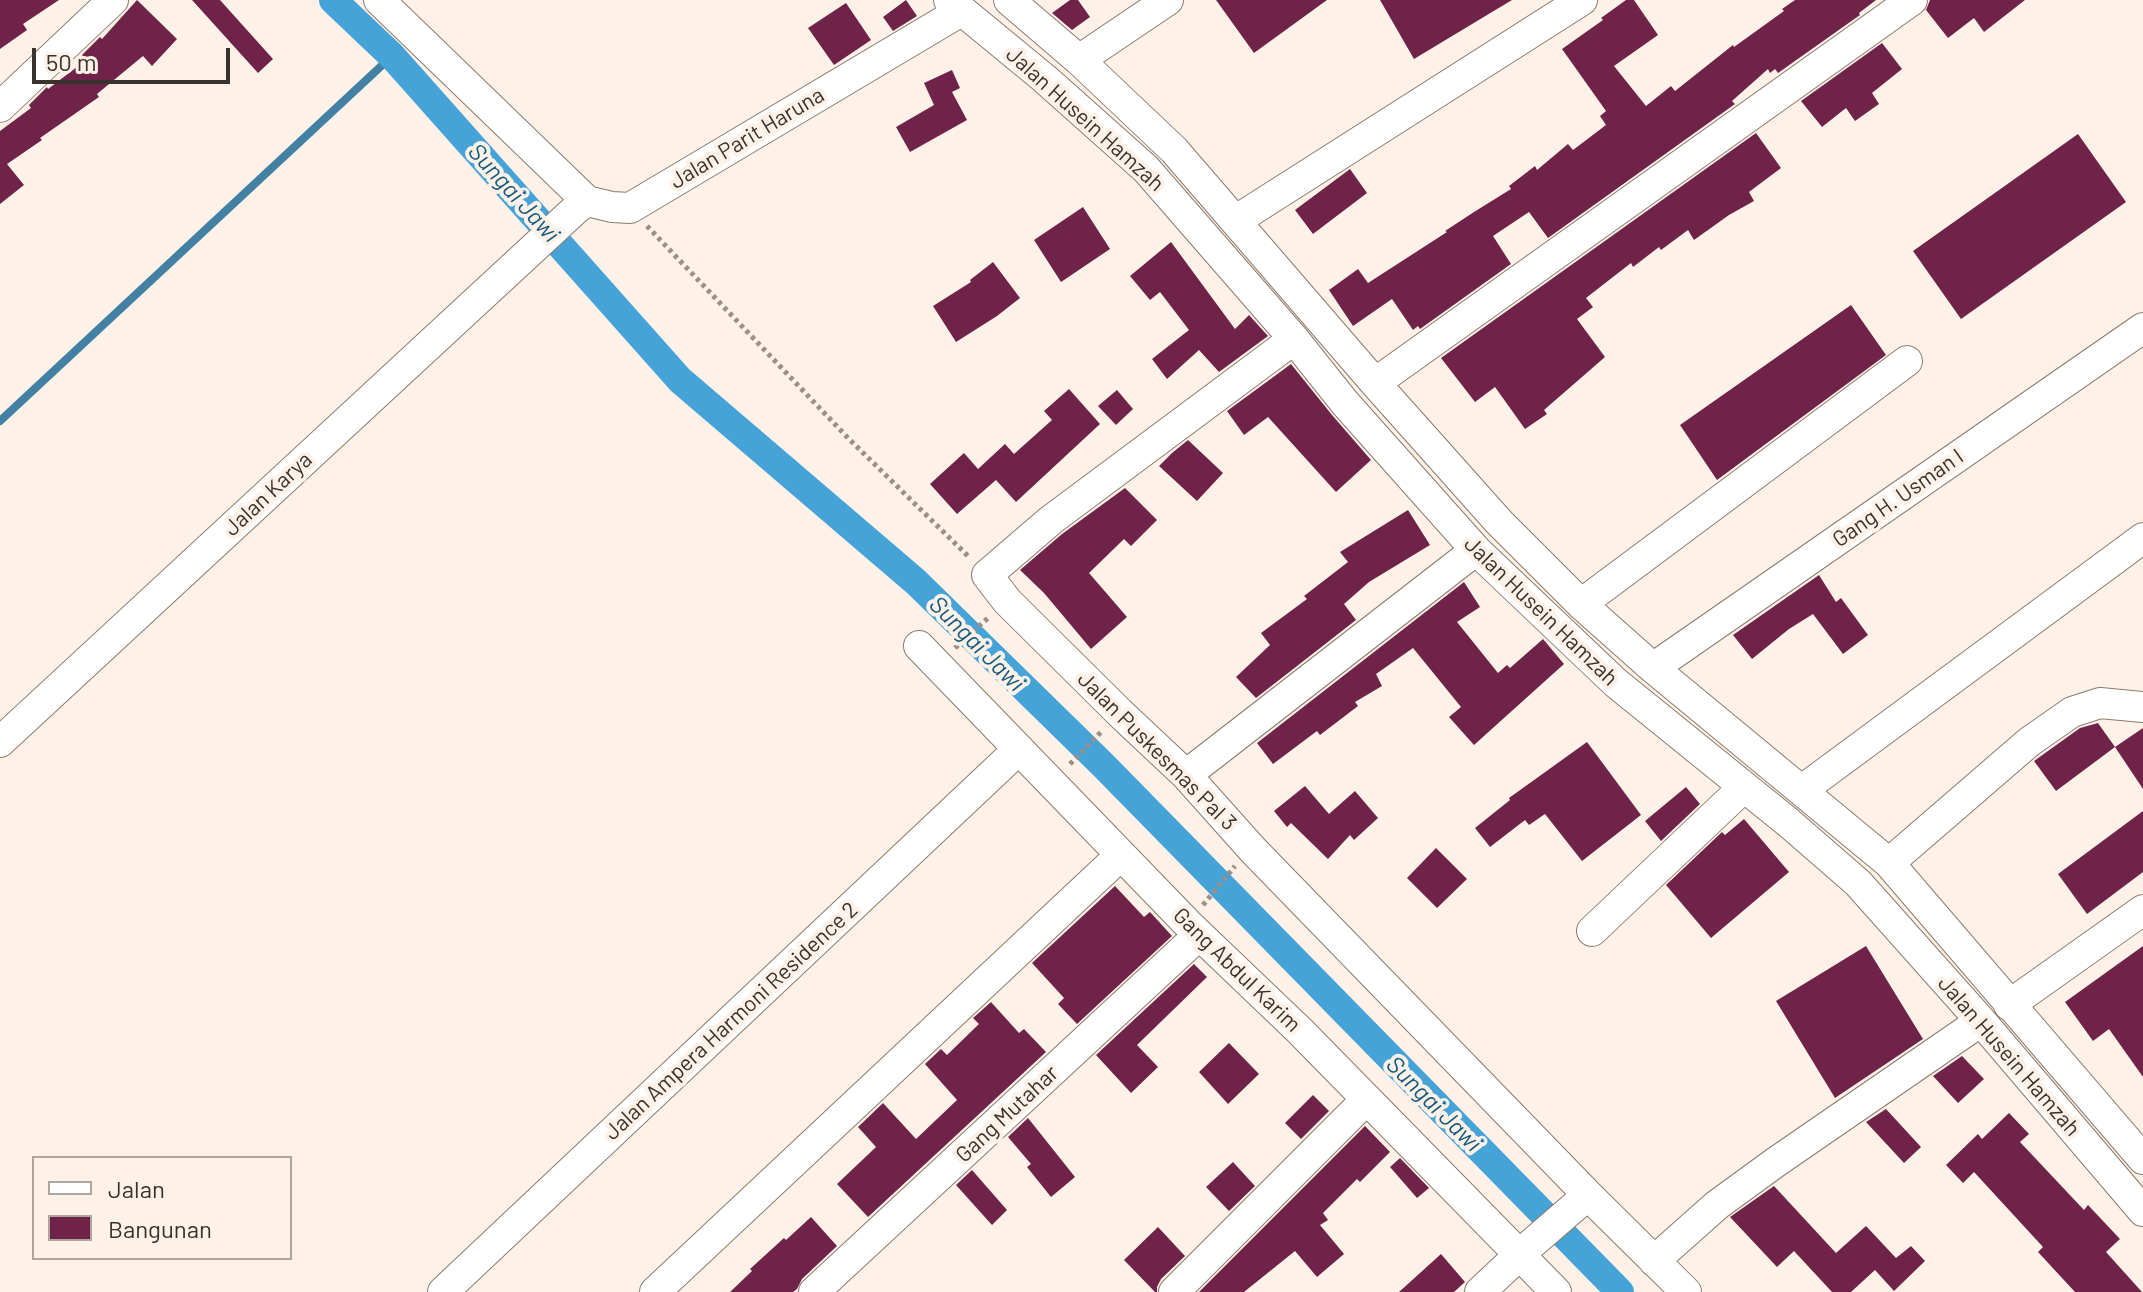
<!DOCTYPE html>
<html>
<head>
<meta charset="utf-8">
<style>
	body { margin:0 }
	#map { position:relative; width:2143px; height:1292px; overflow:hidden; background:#fef2e8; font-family:Barlow,sans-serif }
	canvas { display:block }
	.legend { position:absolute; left:32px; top:1156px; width:260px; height:104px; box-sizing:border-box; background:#fef2e8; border:2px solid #b0a59d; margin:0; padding:10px 14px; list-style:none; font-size:24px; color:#3a322c }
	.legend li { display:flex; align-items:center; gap:16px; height:40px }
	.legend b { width:40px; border:2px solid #b0a59d }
	.scale { position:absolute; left:32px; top:48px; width:198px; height:36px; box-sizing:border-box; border:4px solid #3a322c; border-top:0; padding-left:10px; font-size:24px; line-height:28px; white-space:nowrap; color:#3a322c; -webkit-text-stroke:6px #fef2e8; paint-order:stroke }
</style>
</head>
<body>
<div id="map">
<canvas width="2143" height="1292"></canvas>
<ul class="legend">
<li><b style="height:10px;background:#fff"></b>Jalan</li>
<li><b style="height:22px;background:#702349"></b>Bangunan</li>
</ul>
<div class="scale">50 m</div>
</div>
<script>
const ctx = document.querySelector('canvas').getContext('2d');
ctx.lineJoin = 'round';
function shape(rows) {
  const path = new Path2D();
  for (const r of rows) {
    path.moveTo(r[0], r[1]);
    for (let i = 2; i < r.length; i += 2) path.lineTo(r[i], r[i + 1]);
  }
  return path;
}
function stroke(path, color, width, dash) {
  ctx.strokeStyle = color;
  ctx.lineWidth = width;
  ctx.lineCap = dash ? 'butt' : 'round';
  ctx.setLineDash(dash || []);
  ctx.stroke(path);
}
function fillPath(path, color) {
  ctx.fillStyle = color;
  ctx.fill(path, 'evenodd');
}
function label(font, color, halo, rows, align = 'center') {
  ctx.font = font + ' Barlow,sans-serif';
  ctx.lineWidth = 8;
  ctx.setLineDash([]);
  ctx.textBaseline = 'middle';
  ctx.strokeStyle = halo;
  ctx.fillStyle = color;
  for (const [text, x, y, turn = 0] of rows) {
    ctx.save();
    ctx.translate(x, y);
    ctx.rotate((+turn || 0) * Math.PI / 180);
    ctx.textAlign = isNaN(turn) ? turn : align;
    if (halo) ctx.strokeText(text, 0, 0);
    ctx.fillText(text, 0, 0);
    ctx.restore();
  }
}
const stream = shape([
	[0,421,392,56]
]);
const canal = shape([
	[333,0,392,56,680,380,916,582,1103,765,1620,1292]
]);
const building = shape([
	[0,0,59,0,23,24,27,30,0,49],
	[137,0,177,39,152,66,143,56,97,94,99,97,40,138,42,140,7,164,24,185,0,204,0,131,31,108,29,105,47,87,48,89,86,60,82,55,100,37,102,39],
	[192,0,220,0,273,59,258,73],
	[906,0,917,16,893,31,883,17],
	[1070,0,1078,0,1090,17,1072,30,1052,13],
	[1216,0,1327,0,1254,53],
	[1380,0,1512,0,1414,59],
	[1626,0,1634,0,1658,35,1614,66,1646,106,1671,86,1675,91,1733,45,1734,47,1784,11,1782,9,1795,0,1876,0,1859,13,1860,15,1778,73,1775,69,1770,73,1768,69,1732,101,1735,104,1548,238,1529,212,1493,236,1511,264,1420,329,1418,326,1413,330,1392,299,1353,326,1329,290,1358,269,1368,283,1447,232,1445,231,1474,212,1511,189,1509,186,1535,166,1537,170,1568,144,1573,150,1606,125,1600,116,1606,111,1562,49,1603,20,1601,18],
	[1930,0,2025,0,1984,32,1974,18,1948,38,1926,10],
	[846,3,871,40,834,65,808,28],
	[1882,43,1902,69,1872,93,1879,104,1855,121,1846,108,1822,127,1801,101],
	[952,70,960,88,952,92,967,120,910,152,896,127,934,105,924,83],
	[1756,133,1781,168,1749,192,1754,201,1729,215,1694,240,1688,230,1661,250,1659,247,1633,267,1631,263,1586,298,1593,307,1577,319,1605,357,1544,410,1547,414,1525,429,1495,387,1475,402,1441,358],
	[2078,134,2126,202,1961,319,1913,251],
	[1350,169,1367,193,1313,234,1295,210],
	[1083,207,1110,249,1061,282,1034,240],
	[1171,242,1235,329,1249,315,1268,336,1219,372,1199,350,1167,379,1152,359,1189,330,1160,292,1150,300,1130,276],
	[993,262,1020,298,997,316,956,342,933,306,971,282,970,280],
	[1851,305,1886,355,1717,480,1680,425],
	[1291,364,1332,415,1371,460,1336,492,1268,417,1244,435,1227,411],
	[1069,389,1100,424,1016,502,996,480,957,514,930,484,964,453,978,469,1005,444,1014,454,1052,420,1044,411],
	[1117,390,1133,409,1116,425,1098,406],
	[1188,440,1223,473,1197,501,1159,466,1172,453],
	[1125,488,1157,520,1131,546,1124,539,1089,573,1127,617,1091,649,1044,593,1020,570,1062,534],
	[1408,510,1430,545,1369,582,1344,604,1356,620,1256,698,1236,677,1270,645,1261,633,1307,599,1304,596,1348,562,1340,552],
	[1819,575,1836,602,1841,598,1868,635,1843,654,1813,614,1789,629,1752,659,1733,635],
	[1464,582,1480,607,1457,622,1498,673,1507,665,1510,668,1543,639,1564,664,1474,745,1449,717,1461,707,1413,648,1376,674,1382,686,1355,702,1358,706,1320,735,1317,731,1273,764,1257,743],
	[2098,723,2115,747,2056,791,2034,761,2080,728],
	[2143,728,2143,789,2115,747],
	[1587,742,1641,815,1582,861,1545,814,1529,825,1525,820,1490,847,1475,828,1510,800,1509,798],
	[1305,786,1329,814,1355,791,1378,818,1354,840,1350,835,1328,859,1291,823,1287,827,1274,811],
	[1686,787,1700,804,1661,841,1645,821],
	[2143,811,2143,872,2087,914,2058,874],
	[1744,819,1789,872,1711,938,1666,885,1722,832,1725,835],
	[1436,848,1467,879,1437,908,1407,878],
	[1115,886,1144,917,1150,912,1172,936,1077,1024,1058,1004,1064,998,1032,963],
	[1866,946,1923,1039,1835,1098,1776,1001],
	[2143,946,2143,1077,2109,1029,2093,1041,2065,1002],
	[1194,964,1207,977,1137,1045,1158,1067,1131,1093,1096,1055],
	[991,1002,1019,1033,1024,1029,1046,1052,868,1217,837,1184,876,1147,858,1127,883,1103,916,1139,957,1100,925,1064,941,1049,947,1055,979,1024,973,1018],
	[1229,1043,1259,1074,1228,1104,1199,1072],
	[1962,1056,1984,1079,1958,1103,1933,1076],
	[1313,1095,1329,1111,1301,1139,1285,1123],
	[1886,1109,1921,1147,1904,1163,1866,1122],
	[2009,1113,2029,1134,2020,1142,2084,1210,2088,1205,2120,1239,2106,1252,2142,1292,2075,1292,2038,1252,2043,1247,1974,1172,1963,1183,1946,1165,1978,1134,1982,1139],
	[1028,1118,1075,1177,1051,1197,1027,1167,1031,1164,1008,1137],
	[1365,1126,1390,1152,1360,1182,1357,1179,1323,1213,1328,1220,1320,1225,1344,1254,1317,1277,1295,1251,1244,1292,1199,1292],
	[1400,1158,1429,1188,1417,1198,1390,1167],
	[1233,1162,1255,1186,1229,1211,1206,1187],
	[972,1170,1007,1210,992,1225,956,1185],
	[1774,1186,1836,1253,1866,1226,1896,1258,1911,1246,1925,1261,1894,1291,1875,1270,1851,1292,1832,1292,1794,1251,1777,1267,1730,1217],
	[811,1217,837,1246,802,1279,797,1289,793,1292,730,1292,752,1271,750,1269,784,1238,786,1240],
	[1158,1227,1185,1256,1161,1279,1157,1287,1157,1292,1155,1292,1124,1260],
	[1441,1254,1465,1282,1454,1292,1399,1292]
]);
const path = shape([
	[647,226,848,438,969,557],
	[955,648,989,617],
	[1070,764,1102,731],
	[1203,905,1235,866]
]);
const minor = shape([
	[379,0,587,201],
	[949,0,1045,79,1146,169,1294,339,1345,403,1476,550,1616,683,1789,823,1858,883,1981,1021,2143,1211],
	[1009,0,1079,60,1174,150,1375,383,1499,522,1581,604,1653,668,1889,863,2143,1159],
	[1079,60,1168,0],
	[0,107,113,0],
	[1235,221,1582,0],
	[1294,339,1051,520,987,575,1007,601,1120,713,1186,775,1253,850,1588,1195,1686,1292],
	[1375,383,1912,0],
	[1581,604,1907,361],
	[919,646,1187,923,1300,1031,1556,1292],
	[1653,668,2143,328],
	[0,742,577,208,587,201,612,207,630,208,961,11],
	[1186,775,1476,550],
	[1802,790,2143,538],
	[1889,863,2029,742,2072,712,2100,703,2143,707],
	[1592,931,1744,787],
	[2009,1005,2143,910],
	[1654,1261,1717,1205,1776,1162,1981,1021],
	[443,1292,1019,749],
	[655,1292,1121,855],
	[814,1292,1199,935],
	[1174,1292,1367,1099],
	[1480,1292,1529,1246,1588,1195]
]);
const streetNames = [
	["Jalan Husein Hamzah",1085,119,42],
	["Jalan Parit Haruna",747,138,-31],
	["Jalan Karya",268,494,-43],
	["Gang H. Usman I",1898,498,-35],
	["Jalan Husein Hamzah",1541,611,44],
	["Jalan Puskesmas Pal 3",1157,751,45],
	["Gang Abdul Karim",1237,970,44],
	["Jalan Ampera Harmoni Residence 2",731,1021,-43],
	["Jalan Husein Hamzah",2009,1056,49],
	["Gang Mutahar",1007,1114,-43]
];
const waterNames = [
	["Sungai Jawi",514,193,48],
	["Sungai Jawi",977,644,45],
	["Sungai Jawi",1434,1104,45]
];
stroke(stream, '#4281a4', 8);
stroke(canal, '#46a3d8', 28);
fillPath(building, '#702349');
stroke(minor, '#8c7a6c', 32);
stroke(path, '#9a9088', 5, [4, 4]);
stroke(minor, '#fff', 30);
label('22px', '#3a322c', '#fef2e8', streetNames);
label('italic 24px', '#155b7f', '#fef2e8', waterNames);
</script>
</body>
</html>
